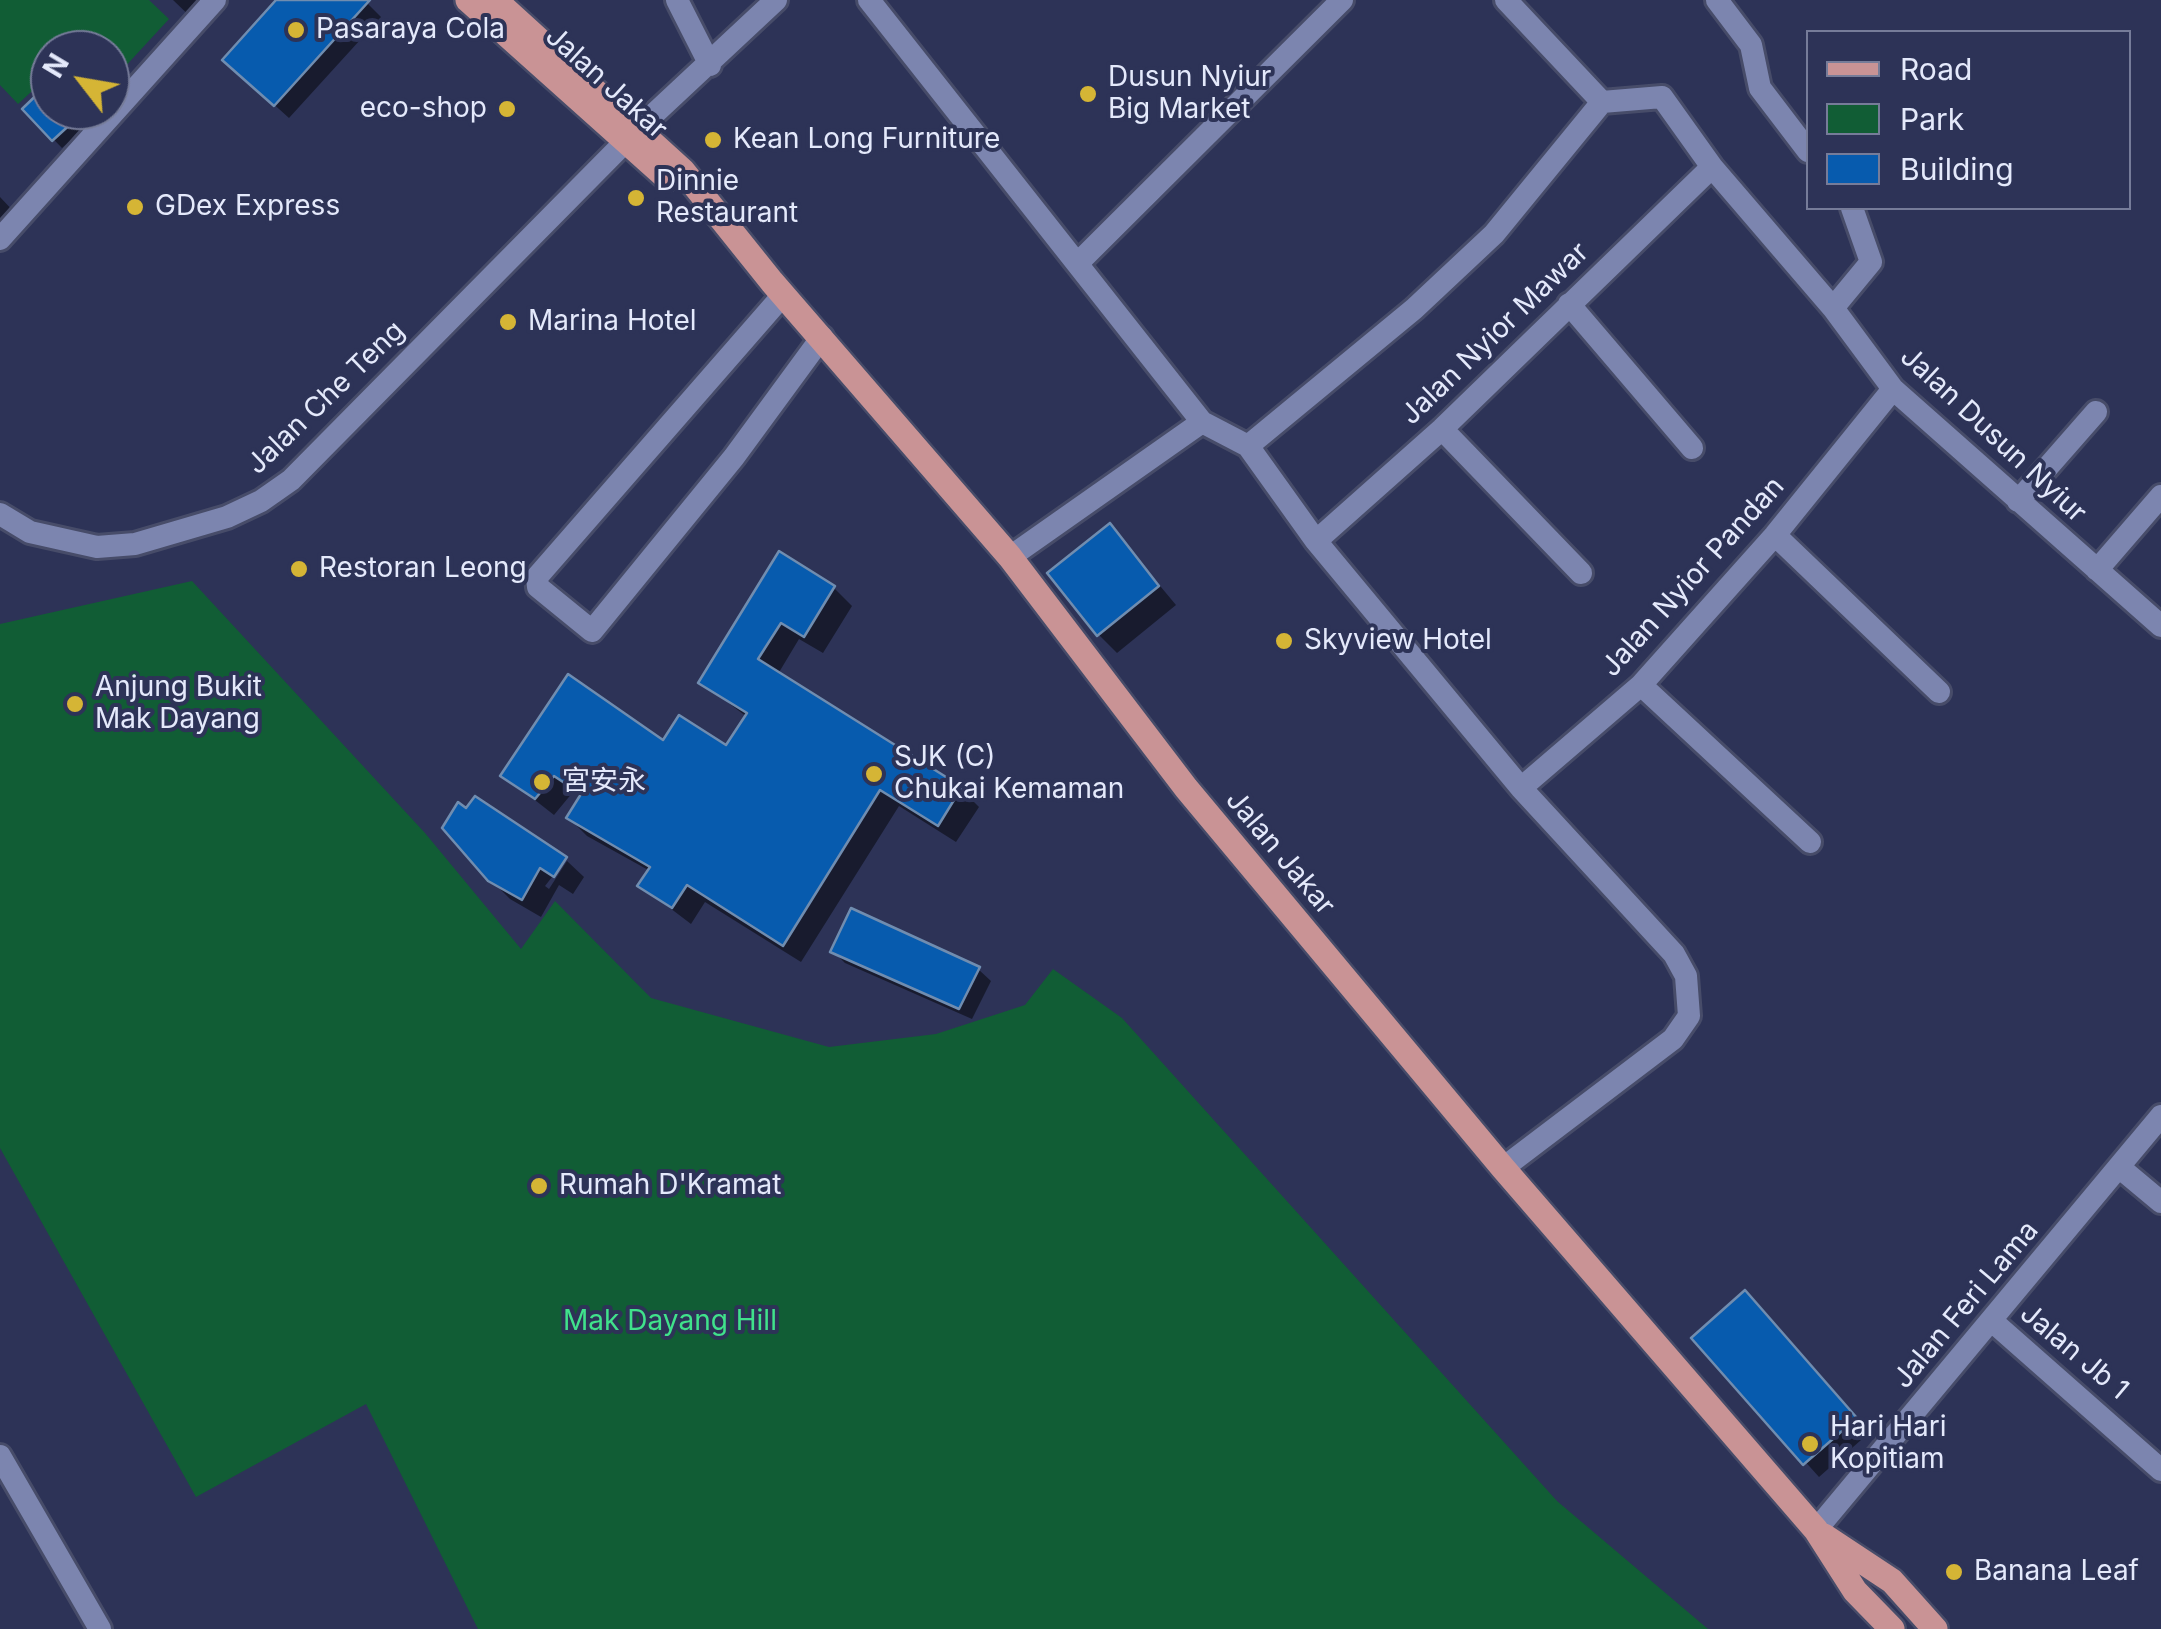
<!DOCTYPE html>
<html>
<head>
<meta charset="utf-8">
<style>
	body { margin:0 }
	#map { position:relative; width:2161px; height:1629px; overflow:hidden; background:#2d3357; font-family:Inter,sans-serif }
	canvas { display:block }
	.legend { position:absolute; left:1806px; top:30px; width:325px; height:180px; box-sizing:border-box; background:#2d3357; border:2px solid #767c99; margin:0; padding:12px 18px; list-style:none; font-size:30px; color:#e4e9fb }
	.legend li { display:flex; align-items:center; gap:20px; height:50px }
	.legend b { width:50px; border:2px solid #767c99 }
	.north { position:absolute; left:30px; top:30px; width:100px; height:100px; box-sizing:border-box; background:#2d3357; border:2px solid #767c99; border-radius:50%; rotate:301deg; font-size:28px; font-weight:700; line-height:40px; text-align:center; color:#e4e9fb }
	.north::after { content:''; display:block; margin:auto; width:35px; height:45px; background:#d5b535; clip-path:polygon(50% 0,100% 100%,50% 72%,0 100%) }
</style>
</head>
<body>
<div id="map">
<canvas width="2161" height="1629"></canvas>
<ul class="legend">
<li><b style="height:12px;background:#c99395"></b>Road</li>
<li><b style="height:28px;background:#115d35"></b>Park</li>
<li><b style="height:28px;background:#075bae"></b>Building</li>
</ul>
<div class="north">N</div>
</div>
<script>
const ctx = document.querySelector('canvas').getContext('2d');
ctx.lineJoin = 'round';
function fillPath(path, color) {
  ctx.fillStyle = color;
  ctx.fill(path, 'evenodd');
}
function shape(rows) {
  const path = new Path2D();
  for (const r of rows) {
    path.moveTo(r[0], r[1]);
    for (let i = 2; i < r.length; i += 2) path.lineTo(r[i], r[i + 1]);
  }
  return path;
}
function stroke(path, color, width, dash) {
  ctx.strokeStyle = color;
  ctx.lineWidth = width;
  ctx.lineCap = dash ? 'butt' : 'round';
  ctx.setLineDash(dash || []);
  ctx.stroke(path);
}
function label(font, color, halo, rows, align = 'center') {
  ctx.font = font + ' Inter,"Noto Sans SC",sans-serif';
  ctx.lineWidth = 8;
  ctx.setLineDash([]);
  ctx.textBaseline = 'middle';
  ctx.strokeStyle = halo;
  ctx.fillStyle = color;
  for (const [text, x, y, turn = 0] of rows) {
    ctx.save();
    ctx.translate(x, y);
    ctx.rotate((+turn || 0) * Math.PI / 180);
    ctx.textAlign = isNaN(turn) ? turn : align;
    if (halo) ctx.strokeText(text, 0, 0);
    ctx.fillText(text, 0, 0);
    ctx.restore();
  }
}
const green = shape([
	[0,0,149,0,169,19,110,83,110,50,50,50,50,88,43,81,18,104,0,85],
	[192,581,425,833,521,949,555,901,651,998,829,1047,936,1034,1025,1005,1053,969,1122,1018,1557,1501,1708,1629,478,1629,366,1404,196,1497,0,1148,0,624]
]);
const shadow = shape([
	[173,0,224,0,199,25],
	[280,0,364,0,381,17,289,118,239,73],
	[50,96,50,110,63,110,82,130,62,148,25,110],
	[0,197,17,215,0,233],
	[1110,526,1176,605,1117,653,1098,634],
	[780,554,834,588,852,606,823,653,799,639,778,674,961,789,979,807,956,842,899,806,801,962,705,902,691,924,641,886,650,871,587,836,569,818,582,798,573,792,554,815,503,775,664,744,727,749,747,717,701,682],
	[475,799,566,859,545,886,549,889,567,861,584,877,573,894,559,885,541,917,510,899,490,879,466,811],
	[833,951,978,969,991,981,972,1019,845,963],
	[1758,1307,1869,1433,1819,1477,1694,1338]
]);
const building = shape([
	[276,0,370,0,274,106,222,60,276,0],
	[50,82,50,110,66,110,75,120,52,141,22,109,50,82],
	[1110,523,1159,586,1097,636,1047,573,1110,523],
	[779,551,835,586,804,637,781,623,758,659,962,787,938,826,880,790,783,946,687,885,672,908,637,886,650,867,566,818,581,794,554,776,535,799,500,776,568,674,663,740,679,715,726,745,747,713,698,683,779,551],
	[475,796,567,857,554,877,540,868,522,900,488,881,442,828,458,802,466,808,475,796],
	[851,908,980,967,959,1009,830,952,851,908],
	[1745,1290,1857,1418,1803,1465,1691,1338,1745,1290]
]);
const minor = shape([
	[677,0,710,65],
	[869,0,1202,422,1248,446,1316,541,1521,788,1674,954,1686,976,1689,1016,1673,1039,1503,1168],
	[1506,0,1602,102],
	[1717,0,1751,45,1760,88,1808,151],
	[639,128,776,0],
	[0,239,215,0],
	[1080,261,1342,0],
	[783,295,537,577,538,587,592,631,734,457,822,337],
	[1569,304,1692,448],
	[1833,308,1871,262,1852,208],
	[1442,429,1581,573],
	[1248,446,1414,309,1494,234,1602,102,1662,97,1712,167,1833,308,1893,389,2161,626],
	[2018,501,2096,412],
	[0,514,30,532,97,547,135,544,227,517,261,501,291,480,626,141],
	[1775,535,1939,692],
	[1316,541,1442,429,1712,167],
	[1010,557,1202,422],
	[2097,570,2161,496],
	[1641,685,1810,842],
	[1521,788,1641,685,1775,535,1893,389],
	[2119,1167,2161,1202],
	[1992,1321,2161,1470],
	[0,1456,100,1629],
	[1816,1530,2161,1116]
]);
const major = shape([
	[468,0,667,178],
	[495,0,683,171,772,282,1010,557,1186,788,1503,1168,1816,1530,1855,1591,1892,1629],
	[1824,1536,1892,1581,1935,1629]
]);
const markers = [
	[296,30,10,"#d5b535"],
	[1088,94,10,"#d5b535"],
	[507,109,10,"#d5b535"],
	[713,140,10,"#d5b535"],
	[636,198,10,"#d5b535"],
	[135,207,10,"#d5b535"],
	[508,322,10,"#d5b535"],
	[299,569,10,"#d5b535"],
	[1284,641,10,"#d5b535"],
	[75,704,10,"#d5b535"],
	[874,774,10,"#d5b535"],
	[542,782,10,"#d5b535"],
	[539,1186,10,"#d5b535"],
	[1810,1444,10,"#d5b535"],
	[1954,1572,10,"#d5b535"]
];
const poiNames = [
	["Pasaraya Cola",316,30],
	["Dusun Nyiur",1108,78],
	["Big Market",1108,110],
	["eco-shop",487,109,"right"],
	["Kean Long Furniture",733,140],
	["Dinnie",656,182],
	["Restaurant",656,214],
	["GDex Express",155,207],
	["Marina Hotel",528,322],
	["Restoran Leong",319,569],
	["Skyview Hotel",1304,641],
	["Anjung Bukit",95,688],
	["Mak Dayang",95,720],
	["SJK (C)",894,758],
	["Chukai Kemaman",894,790],
	["宮安永",562,782],
	["Rumah D'Kramat",559,1186],
	["Hari Hari",1830,1428],
	["Kopitiam",1830,1460],
	["Banana Leaf",1974,1572]
];
const streetNames = [
	["Jalan Jakar",606,83,42],
	["Jalan Nyior Mawar",1495,334,-44],
	["Jalan Che Teng",326,398,-44],
	["Jalan Dusun Nyiur",1993,435,43],
	["Jalan Nyior Pandan",1693,577,-48],
	["Jalan Jakar",1280,853,50],
	["Jalan Feri Lama",1966,1305,-50],
	["Jalan Jb 1",2074,1352,40]
];
const parkNames = [
	["Mak Dayang Hill",670,1322]
];
fillPath(green, '#115d35');
fillPath(shadow, '#0007');
fillPath(building, '#075bae');
stroke(building, '#708db0', 2.5);
stroke(minor, '#474c69', 28);
stroke(major, '#474c69', 30);
stroke(minor, '#7c85af', 22);
stroke(major, '#c99395', 25);
for (const [x, y, r, color] of markers) {
  const dot = new Path2D();
  dot.arc(x, y, r, 0, 2 * Math.PI);
  ctx.fillStyle = color;
  ctx.fill(dot);
  stroke(dot, '#2d3357', 4);
}
label('28px', '#e4e9fb', '#2d3357', poiNames, 'left');
label('28px', '#e4e9fb', '#2d3357', streetNames);
label('28px', '#40e28b', '#2d3357', parkNames);
</script>
</body>
</html>
